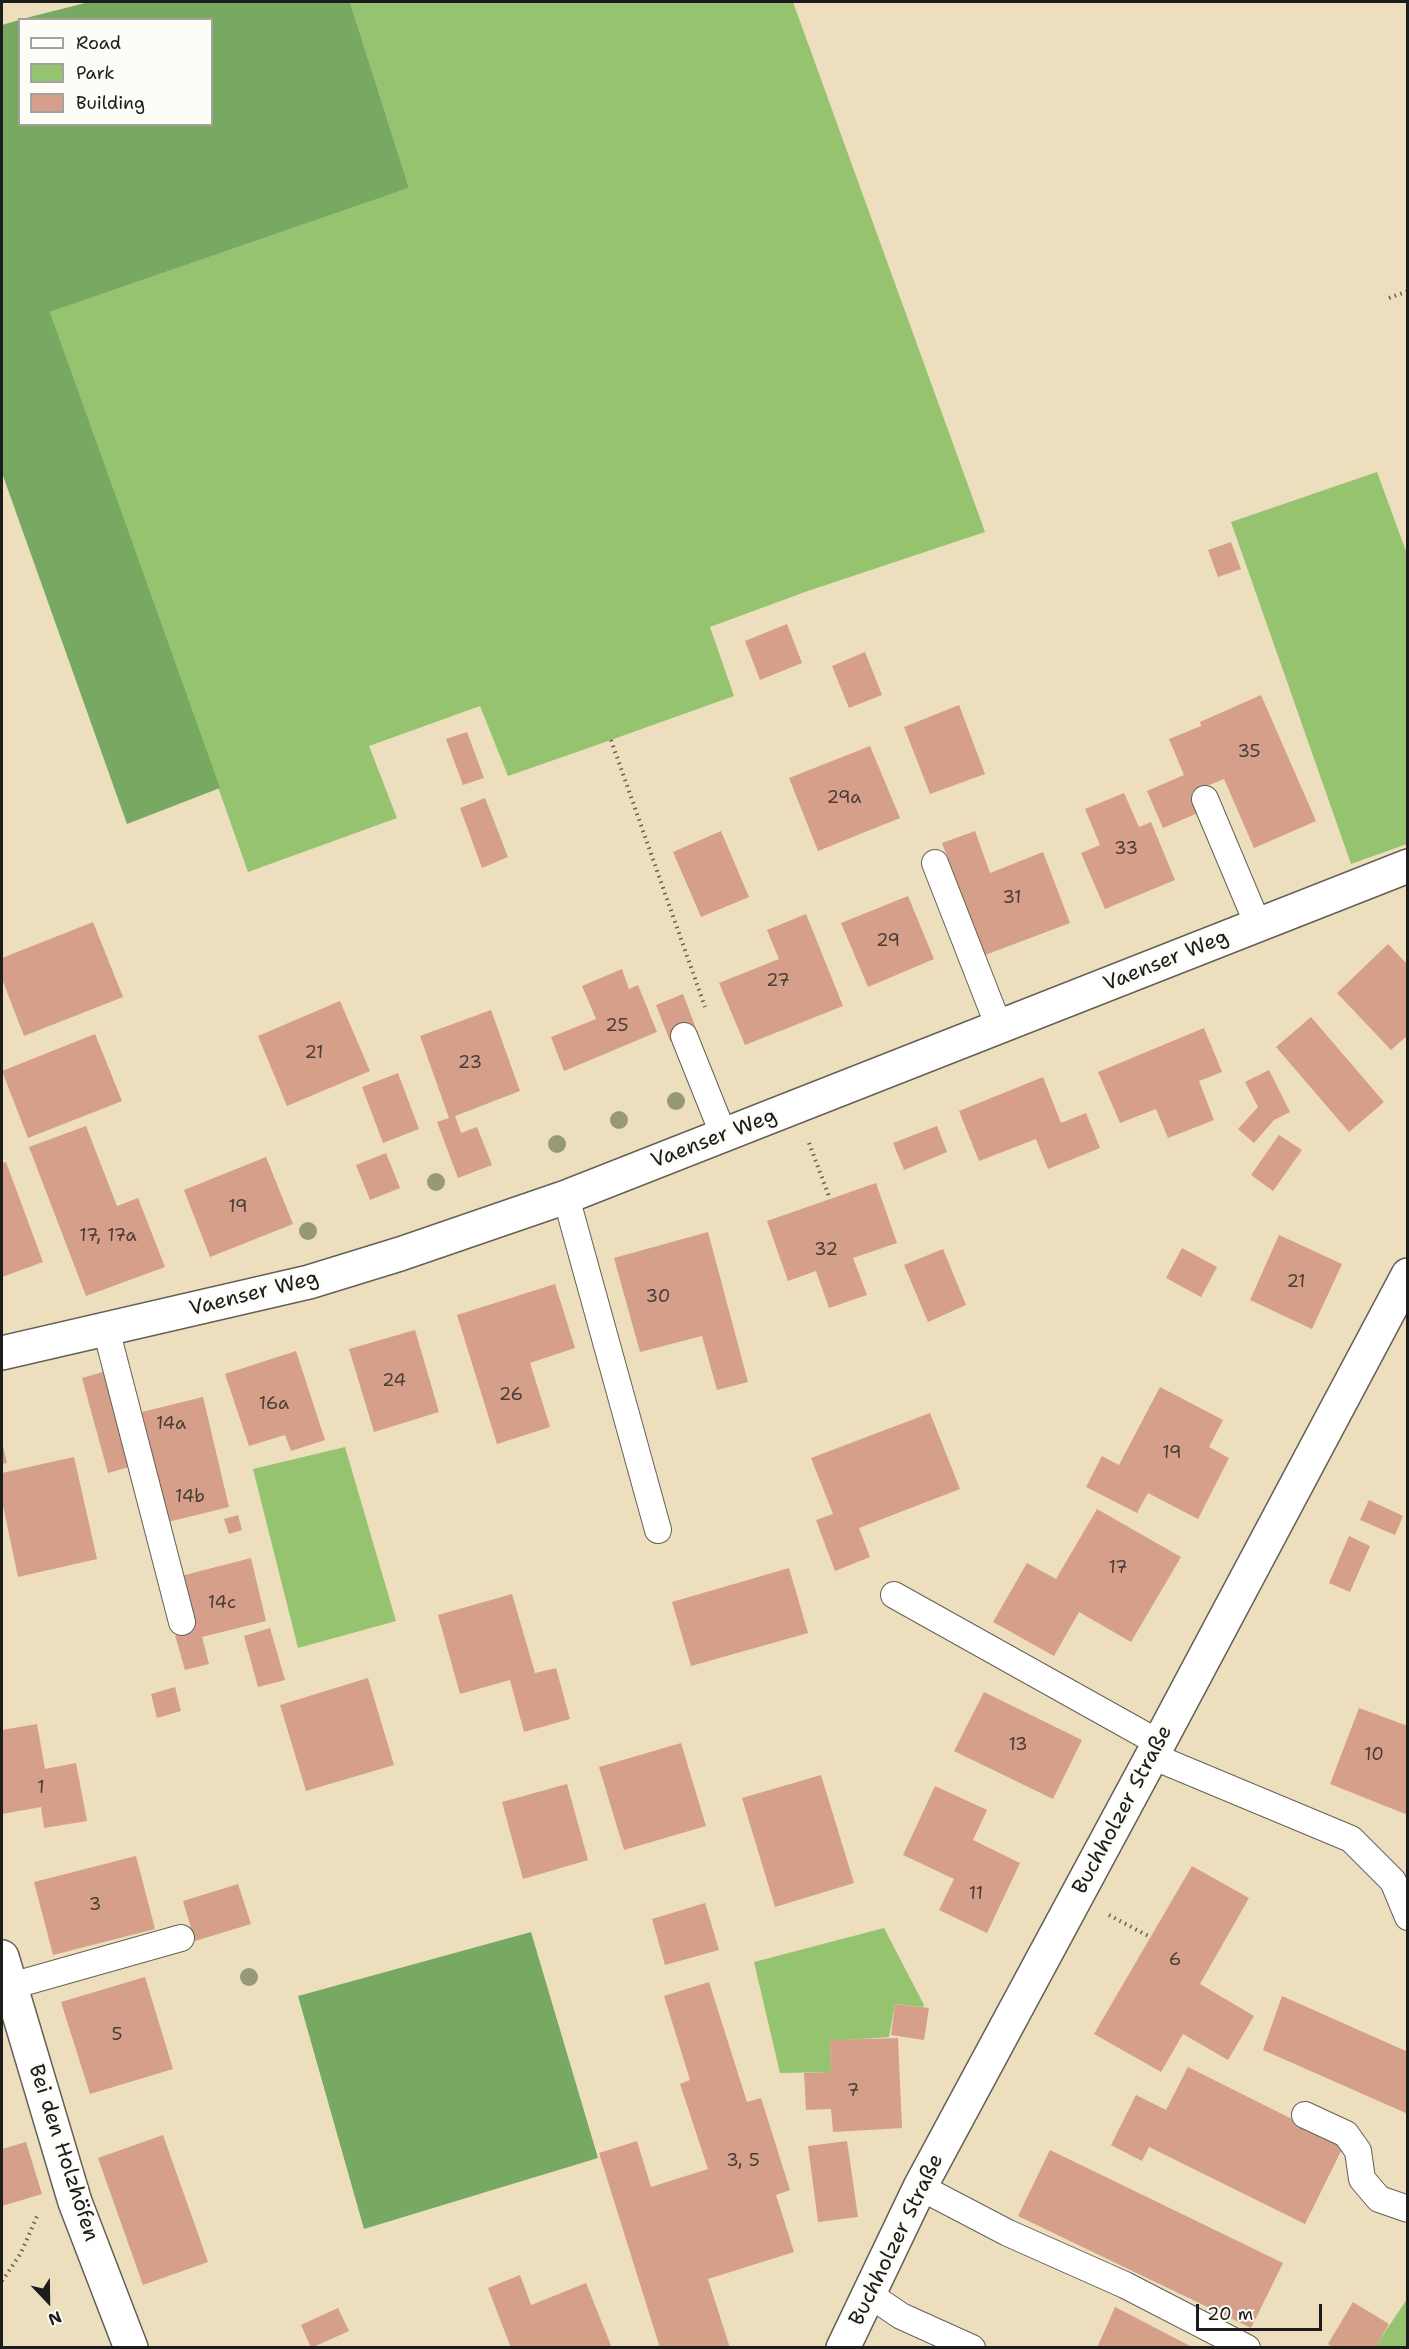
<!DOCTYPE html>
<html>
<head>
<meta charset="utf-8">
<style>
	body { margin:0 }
	#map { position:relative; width:1409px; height:2349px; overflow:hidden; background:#eddfbe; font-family:"Shantell Sans",sans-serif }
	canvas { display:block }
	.frame { position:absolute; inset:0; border:3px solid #1c1c1c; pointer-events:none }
	.legend { position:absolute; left:18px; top:18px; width:195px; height:108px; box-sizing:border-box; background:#fdfcf7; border:2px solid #a3a29f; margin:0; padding:8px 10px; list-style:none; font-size:18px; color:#1c1c1c }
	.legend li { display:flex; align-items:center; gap:12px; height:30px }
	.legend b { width:30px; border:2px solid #a3a29f }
	.north { position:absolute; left:18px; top:2271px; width:60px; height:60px; -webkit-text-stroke:4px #fdfcf7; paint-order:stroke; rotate:158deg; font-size:16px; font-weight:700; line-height:24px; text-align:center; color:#1c1c1c }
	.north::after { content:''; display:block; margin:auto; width:21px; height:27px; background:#1c1c1c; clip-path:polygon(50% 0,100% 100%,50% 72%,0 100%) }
	.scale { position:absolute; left:1196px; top:2304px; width:126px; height:27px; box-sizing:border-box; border:3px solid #1c1c1c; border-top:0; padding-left:8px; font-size:18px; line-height:21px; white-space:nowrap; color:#1c1c1c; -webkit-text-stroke:4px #fdfcf7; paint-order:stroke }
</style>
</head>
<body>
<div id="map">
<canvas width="1409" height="2349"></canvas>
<div class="frame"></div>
<ul class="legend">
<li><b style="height:8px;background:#fff"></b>Road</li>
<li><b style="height:16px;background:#96c370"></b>Park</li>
<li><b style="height:16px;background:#d59f89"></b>Building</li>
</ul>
<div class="north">N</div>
<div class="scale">20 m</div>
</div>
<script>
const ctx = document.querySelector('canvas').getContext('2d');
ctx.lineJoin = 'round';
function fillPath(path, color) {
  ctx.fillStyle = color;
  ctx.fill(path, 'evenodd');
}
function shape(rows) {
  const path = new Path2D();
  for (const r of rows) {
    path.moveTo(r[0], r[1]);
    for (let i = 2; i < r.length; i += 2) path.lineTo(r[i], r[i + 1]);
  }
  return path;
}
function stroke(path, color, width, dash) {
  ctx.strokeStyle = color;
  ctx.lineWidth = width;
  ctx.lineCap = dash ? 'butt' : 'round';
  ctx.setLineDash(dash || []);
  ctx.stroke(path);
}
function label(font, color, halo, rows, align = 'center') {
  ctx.font = font + ' "Shantell Sans",sans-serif';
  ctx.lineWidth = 6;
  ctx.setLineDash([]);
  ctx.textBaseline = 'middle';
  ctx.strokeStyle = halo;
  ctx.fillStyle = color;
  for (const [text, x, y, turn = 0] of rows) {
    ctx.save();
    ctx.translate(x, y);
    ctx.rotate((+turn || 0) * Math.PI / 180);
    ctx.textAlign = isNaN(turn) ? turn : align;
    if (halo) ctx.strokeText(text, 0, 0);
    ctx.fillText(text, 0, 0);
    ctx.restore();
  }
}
const green = shape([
	[350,2,793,2,985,532,805,592,710,627,734,696,594,746,508,776,480,706,369,746,397,818,248,872,50,312,409,188],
	[1377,472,1407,554,1407,844,1351,864,1231,522],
	[345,1447,396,1621,298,1648,253,1469],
	[884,1928,924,2005,923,2007,895,2004,889,2037,830,2041,831,2072,780,2073,754,1962],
	[1407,2299,1407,2347,1375,2347]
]);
const forest = shape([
	[89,2,350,2,409,188,50,312,220,788,127,824,2,473,2,25,19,20,20,124,212,124,212,20,22,19],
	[531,1932,598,2158,364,2229,298,1996]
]);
const building = shape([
	[1231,542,1241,569,1218,577,1208,550],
	[787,624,802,663,760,680,745,641],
	[865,652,882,695,849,708,832,666],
	[1261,695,1316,821,1254,848,1224,779,1192,792,1200,812,1163,828,1147,791,1184,775,1169,739,1201,726,1200,722],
	[959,705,985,774,930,794,904,727],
	[467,732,484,778,463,785,446,739],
	[870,746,900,818,818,851,789,778],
	[1124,793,1139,827,1151,822,1175,880,1105,909,1081,853,1100,845,1085,809],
	[485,798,508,857,482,868,460,808],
	[721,831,749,897,701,917,673,852],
	[975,831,990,873,1043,852,1070,923,985,955,942,843],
	[908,896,934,959,868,987,841,923],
	[806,914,843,1006,745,1045,719,983,779,959,767,930],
	[93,922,123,997,24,1036,2,979,2,958],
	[1388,944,1408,965,1408,1035,1391,1050,1337,993],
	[622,969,629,989,638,985,657,1032,564,1071,551,1037,596,1019,582,986],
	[683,994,697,1031,670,1041,656,1005],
	[340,1001,370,1071,287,1106,258,1036],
	[491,1010,520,1091,455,1116,461,1133,477,1127,492,1165,458,1178,437,1122,449,1118,420,1036],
	[1311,1017,1384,1102,1349,1132,1276,1047],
	[1204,1028,1222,1072,1199,1081,1214,1120,1168,1138,1156,1109,1120,1123,1098,1072],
	[95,1034,122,1101,28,1138,2,1071],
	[1269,1070,1290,1112,1274,1120,1254,1143,1238,1129,1258,1107,1245,1082],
	[398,1073,419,1129,383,1143,362,1087],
	[1043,1077,1061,1123,1086,1113,1100,1148,1048,1169,1036,1139,979,1161,959,1111],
	[86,1126,117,1206,138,1198,165,1267,86,1296,29,1147],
	[937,1126,947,1152,904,1170,893,1143],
	[1279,1135,1302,1150,1273,1191,1251,1175],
	[386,1153,400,1188,370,1200,356,1165],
	[266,1157,293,1224,210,1257,184,1190],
	[6,1162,43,1262,2,1277,2,1163],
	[876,1183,897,1243,853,1258,867,1295,829,1308,816,1271,788,1281,767,1221],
	[708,1232,748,1382,717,1390,702,1336,640,1352,614,1258],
	[1279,1235,1342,1264,1312,1329,1250,1300],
	[1182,1248,1217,1267,1201,1297,1166,1278],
	[943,1249,966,1305,928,1322,904,1265],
	[555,1284,575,1348,530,1363,550,1427,497,1444,457,1315],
	[415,1330,439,1412,374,1432,349,1349],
	[296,1351,325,1440,291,1451,285,1435,249,1446,225,1374],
	[103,1372,129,1467,108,1473,82,1378],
	[1160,1387,1223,1420,1209,1447,1229,1458,1198,1519,1148,1493,1137,1513,1086,1487,1102,1456,1119,1465],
	[203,1397,229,1507,168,1522,142,1412],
	[930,1413,960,1489,859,1528,870,1557,835,1571,816,1520,833,1514,811,1458],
	[2,1442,7,1463,2,1464],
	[74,1457,97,1559,18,1577,2,1501,2,1473],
	[1369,1500,1403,1516,1395,1535,1360,1520],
	[1097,1509,1181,1557,1131,1642,1079,1612,1054,1656,993,1622,1027,1563,1056,1579],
	[238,1515,242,1530,229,1534,224,1519],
	[1349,1536,1370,1546,1350,1592,1329,1583],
	[251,1558,266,1621,202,1637,209,1664,185,1670,175,1635,194,1630,181,1576],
	[789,1568,808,1633,691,1666,672,1602],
	[512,1594,535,1673,556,1668,570,1719,524,1732,510,1680,460,1694,438,1615],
	[270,1628,285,1680,258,1687,244,1636],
	[368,1678,394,1765,306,1791,280,1705],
	[175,1687,181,1711,157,1718,151,1694],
	[984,1692,1082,1740,1053,1799,954,1751],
	[1359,1708,1408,1726,1408,1815,1330,1784],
	[37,1724,45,1769,76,1763,87,1821,44,1828,41,1807,2,1814,2,1730],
	[681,1743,706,1826,624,1850,599,1767],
	[821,1775,854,1883,775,1907,742,1798],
	[567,1784,588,1860,523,1879,502,1802],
	[935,1786,987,1810,973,1840,1020,1863,987,1933,939,1910,954,1879,903,1855],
	[136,1856,155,1929,53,1955,34,1882],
	[1192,1866,1249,1898,1200,1984,1254,2016,1228,2060,1183,2034,1161,2072,1094,2034],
	[238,1884,251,1924,195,1941,183,1901],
	[705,1903,719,1950,665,1965,652,1919],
	[145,1977,173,2069,90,2094,61,2002],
	[709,1982,747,2102,761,2098,790,2190,776,2195,794,2252,708,2279,730,2348,660,2348,599,2153,637,2141,651,2187,708,2169,680,2084,690,2080,664,1996],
	[1282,1996,1408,2052,1408,2114,1263,2050],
	[895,2004,929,2008,924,2040,891,2035],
	[898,2038,902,2128,833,2132,831,2109,806,2110,804,2073,831,2072,830,2040],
	[1188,2067,1344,2145,1305,2224,1149,2147,1142,2161,1111,2145,1136,2095,1166,2110],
	[163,2135,208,2262,143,2285,98,2158],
	[847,2141,858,2217,818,2222,808,2146],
	[26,2142,42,2194,2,2206,2,2149],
	[1050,2150,1283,2263,1251,2328,1018,2216],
	[520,2275,531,2305,586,2283,612,2348,511,2348,488,2288],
	[1353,2302,1389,2324,1375,2348,1334,2348,1328,2344],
	[1115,2307,1194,2348,1097,2348],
	[338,2308,349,2331,311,2348,301,2325]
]);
const path = shape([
	[1389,298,1408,291],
	[611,740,705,1007],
	[809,1143,830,1199],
	[1109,1915,1150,1937],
	[2,2281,21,2253,38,2214]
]);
const service = shape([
	[1205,799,1258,925],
	[935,863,999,1027],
	[684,1036,724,1136],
	[566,1197,658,1530],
	[106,1329,182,1622],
	[894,1595,1159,1743],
	[1152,1756,1351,1839,1393,1881,1408,1917],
	[11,1986,181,1938],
	[1305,2115,1346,2134,1358,2151,1362,2179,1379,2199,1408,2209],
	[920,2187,1008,2233,1125,2285,1247,2348],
	[870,2295,901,2316,972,2348]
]);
const minor = shape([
	[2,1353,309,1282,400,1254,566,1197,1408,866],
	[2,1957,75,2202,131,2348]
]);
const tertiary = shape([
	[843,2348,920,2187,1159,1743,1408,1275]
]);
const trees = [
	[676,1101],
	[619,1120],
	[557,1144],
	[436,1182],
	[308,1231],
	[249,1977]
];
const numberNames = [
	["35",1249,752],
	["29a",844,798],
	["33",1126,849],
	["31",1012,898],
	["29",888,941],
	["27",778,981],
	["25",617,1026],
	["21",314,1053],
	["23",470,1063],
	["19",238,1207],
	["17, 17a",108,1236],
	["32",826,1250],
	["21",1296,1282],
	["30",658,1297],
	["24",394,1381],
	["26",511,1395],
	["16a",274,1404],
	["14a",171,1424],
	["19",1172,1453],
	["14b",190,1497],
	["17",1118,1568],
	["14c",222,1603],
	["13",1018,1745],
	["10",1374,1755],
	["1",41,1788],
	["11",976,1894],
	["3",95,1905],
	["6",1175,1960],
	["5",117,2035],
	["7",853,2091],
	["3, 5",743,2161]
];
const streetNames = [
	["Vaenser Weg",1166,961,-22],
	["Vaenser Weg",714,1139,-21],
	["Vaenser Weg",254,1294,-14],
	["Buchholzer Straße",1123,1810,-62],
	["Bei den Holzhöfen",63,2153,72],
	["Buchholzer Straße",897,2240,-64]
];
fillPath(green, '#96c370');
fillPath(forest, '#78a962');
fillPath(building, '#d59f89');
stroke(service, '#656055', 28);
stroke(minor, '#656055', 36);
stroke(tertiary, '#656055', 36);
stroke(path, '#656055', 4, [1.5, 4.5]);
stroke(service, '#fff', 26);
stroke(minor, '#fff', 33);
stroke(tertiary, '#fff', 33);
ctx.fillStyle = '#959978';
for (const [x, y] of trees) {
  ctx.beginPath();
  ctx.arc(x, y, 9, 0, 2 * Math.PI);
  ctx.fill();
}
label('18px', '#4a3d37', null, numberNames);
label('21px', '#1c1c1c', '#fdfcf7', streetNames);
</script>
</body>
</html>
